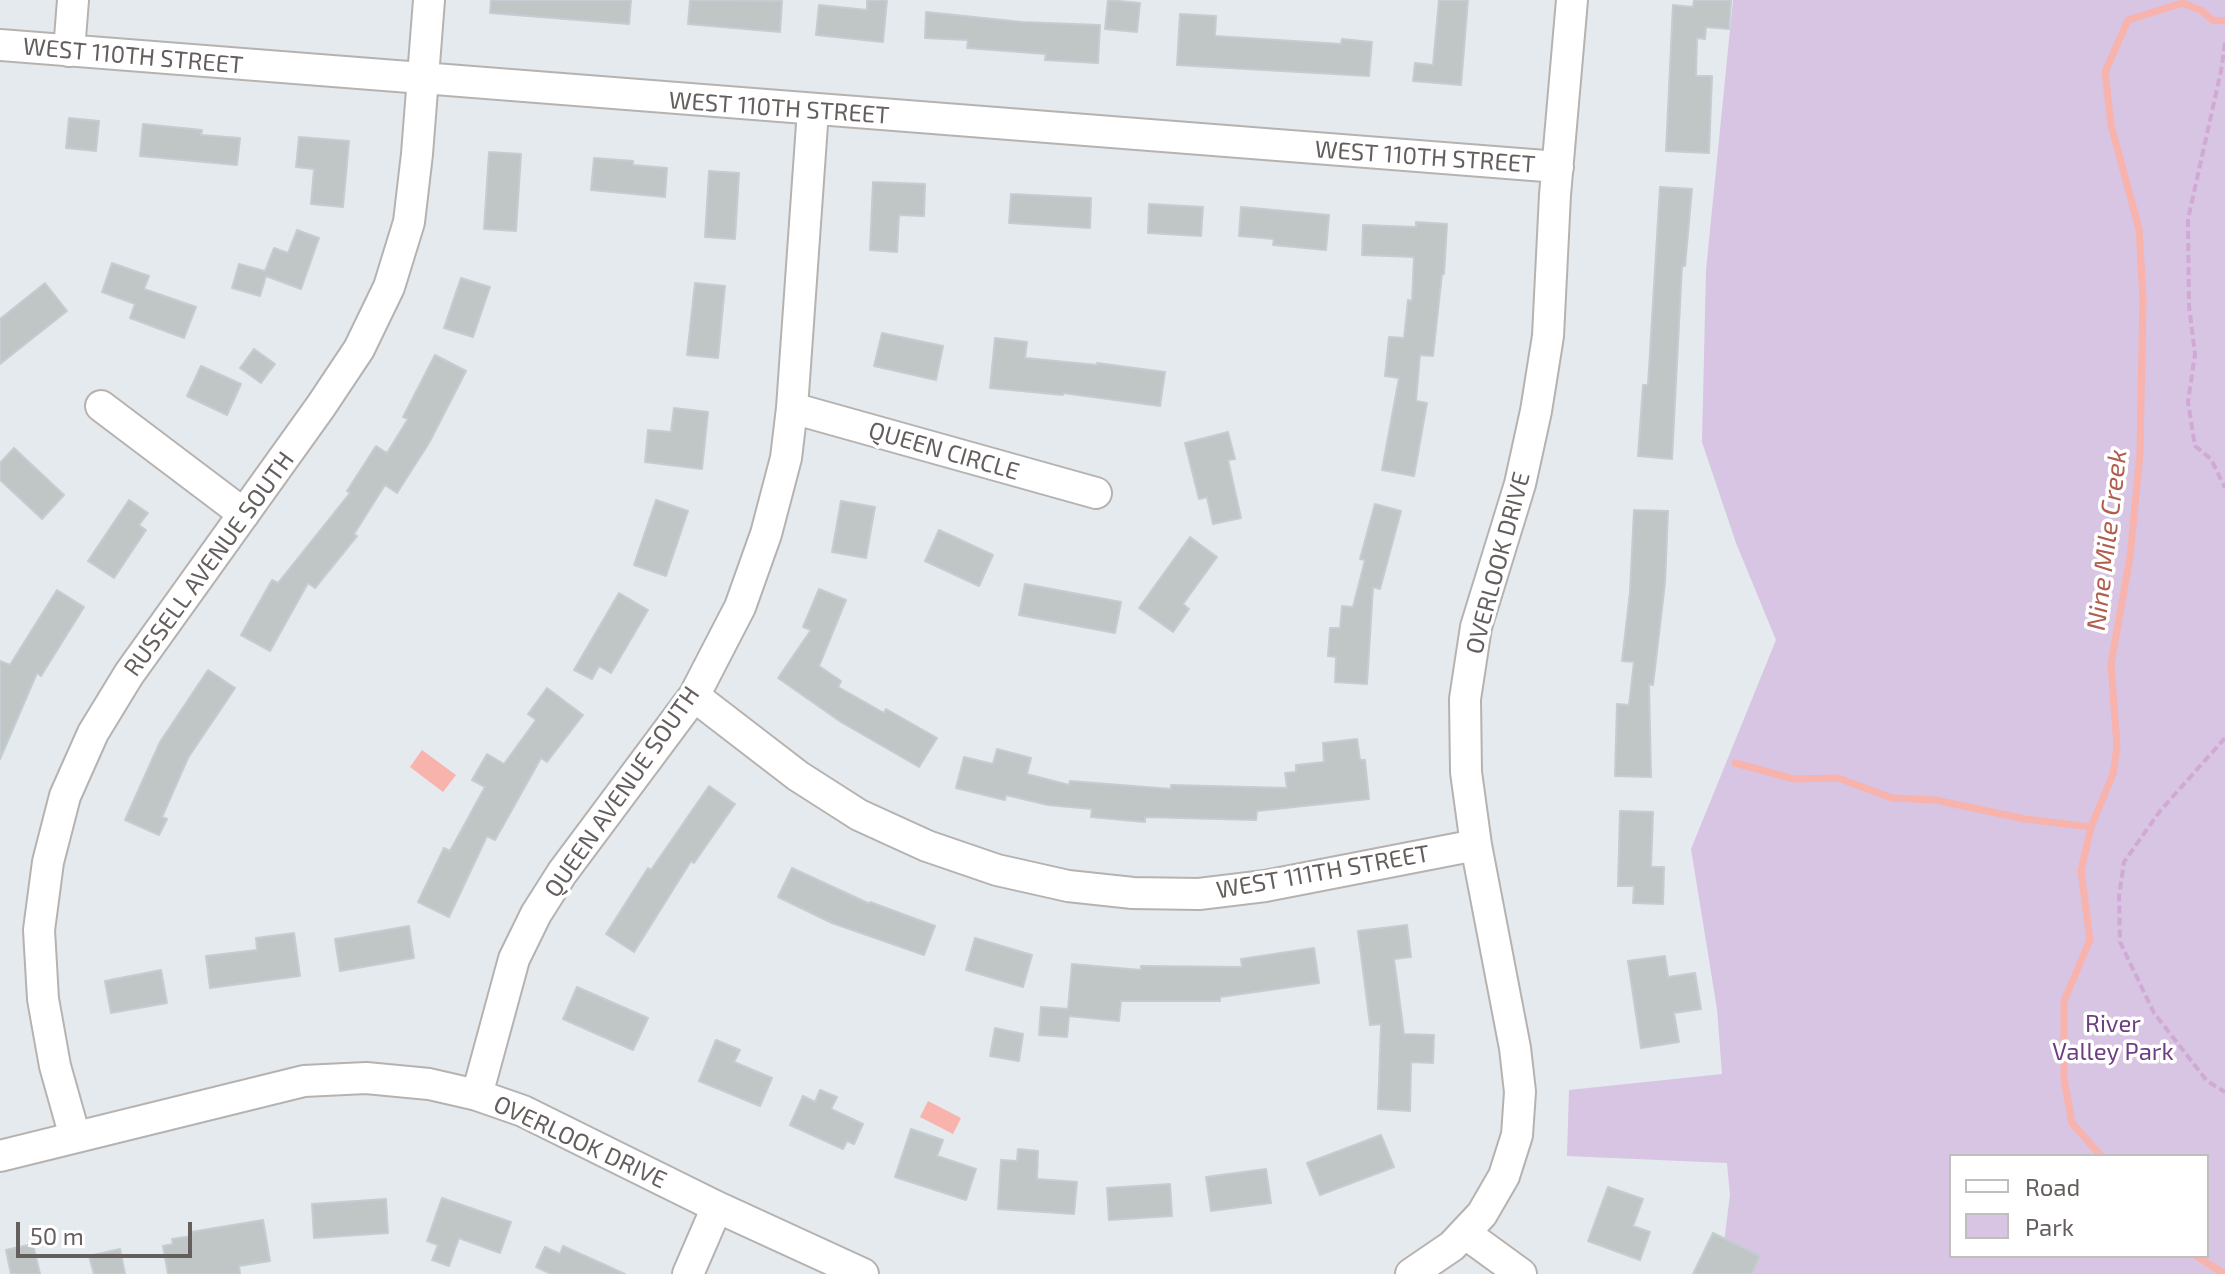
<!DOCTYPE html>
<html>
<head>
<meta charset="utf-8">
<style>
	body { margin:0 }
	#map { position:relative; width:2225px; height:1274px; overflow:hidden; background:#e5eaee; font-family:"Exo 2",sans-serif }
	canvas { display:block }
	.legend { position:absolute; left:1949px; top:1154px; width:260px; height:104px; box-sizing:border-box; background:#fff; border:2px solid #c1bfbe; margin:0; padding:10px 14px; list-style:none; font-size:24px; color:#645e5d }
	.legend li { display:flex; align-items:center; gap:16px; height:40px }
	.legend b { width:40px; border:2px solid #c1bfbe }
	.scale { position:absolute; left:16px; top:1222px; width:176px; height:36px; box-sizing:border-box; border:4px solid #645e5d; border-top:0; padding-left:10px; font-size:24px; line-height:28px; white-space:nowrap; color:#645e5d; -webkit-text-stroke:6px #fff; paint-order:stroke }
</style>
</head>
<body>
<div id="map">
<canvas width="2225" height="1274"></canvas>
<ul class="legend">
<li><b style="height:10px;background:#fff"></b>Road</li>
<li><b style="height:22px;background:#d8c4e3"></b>Park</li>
</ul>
<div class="scale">50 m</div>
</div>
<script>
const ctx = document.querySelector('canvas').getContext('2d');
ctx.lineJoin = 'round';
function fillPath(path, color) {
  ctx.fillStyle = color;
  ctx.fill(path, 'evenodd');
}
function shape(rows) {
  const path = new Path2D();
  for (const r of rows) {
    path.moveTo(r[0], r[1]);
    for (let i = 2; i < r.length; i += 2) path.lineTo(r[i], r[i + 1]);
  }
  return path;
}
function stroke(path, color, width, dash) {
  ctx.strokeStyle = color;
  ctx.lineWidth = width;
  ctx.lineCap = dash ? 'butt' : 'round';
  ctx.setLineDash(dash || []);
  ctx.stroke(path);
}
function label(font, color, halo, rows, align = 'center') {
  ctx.font = font + ' "Exo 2",sans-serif';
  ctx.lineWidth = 7;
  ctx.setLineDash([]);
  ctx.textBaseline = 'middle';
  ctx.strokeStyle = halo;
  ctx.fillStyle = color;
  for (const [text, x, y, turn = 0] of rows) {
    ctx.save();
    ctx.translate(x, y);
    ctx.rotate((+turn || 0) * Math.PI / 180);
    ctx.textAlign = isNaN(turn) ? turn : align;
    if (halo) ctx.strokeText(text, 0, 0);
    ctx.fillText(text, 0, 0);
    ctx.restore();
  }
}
const green = shape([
	[1733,0,2225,0,2225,1274,1720,1274,1730,1195,1727,1163,1567,1156,1569,1090,1722,1074,1717,1009,1691,849,1776,640,1736,543,1702,442,1706,270],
	[1951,1156,2207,1156,2207,1256,1951,1256]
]);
const water = shape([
	[422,750,456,775,443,792,410,767],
	[928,1101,961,1118,953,1134,920,1117]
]);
const stream = shape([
	[1735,763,1794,779,1838,778,1892,798,1935,800,2025,819,2091,827],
	[2101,1156,2072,1123,2064,1079,2064,1001,2090,940,2081,871,2091,827,2113,774,2117,746,2111,664,2130,557,2140,453,2143,298,2139,229,2111,125,2105,72,2128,20,2183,3,2202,11,2212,20,2225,21],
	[2196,1256,2225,1274]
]);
const building = shape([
	[491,0,631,0,629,24,490,13,491,0],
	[690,0,782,1,780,32,688,24,690,0],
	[867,0,887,0,883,42,816,35,819,5,867,10,867,0],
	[1108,0,1140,3,1137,32,1105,29,1108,0],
	[1439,0,1468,0,1461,85,1413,81,1415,63,1433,65,1439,0],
	[1694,0,1731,0,1729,29,1706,27,1705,39,1697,38,1696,76,1712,76,1709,153,1666,151,1673,5,1693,7,1694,0],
	[926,12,1022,22,1100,25,1098,63,1045,60,1046,54,967,48,968,40,925,38,926,12],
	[1180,14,1216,16,1215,36,1341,44,1342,39,1372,42,1369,76,1177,65,1180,14],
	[69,118,99,121,96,151,66,148,69,118],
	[143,124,202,130,201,135,240,138,237,165,140,156,143,124],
	[299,137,349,141,343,207,311,204,314,169,296,167,299,137],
	[489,152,521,154,516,231,484,229,489,152],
	[594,158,633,161,633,165,667,168,665,197,591,190,594,158],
	[709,171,739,173,735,239,705,237,709,171],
	[873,182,925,184,924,216,899,215,897,252,870,250,873,182],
	[1660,187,1692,189,1685,266,1682,266,1672,459,1638,456,1643,385,1648,385,1660,187],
	[1011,194,1091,198,1090,228,1009,223,1011,194],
	[1149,204,1203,207,1201,236,1148,233,1149,204],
	[1241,207,1329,215,1326,250,1273,245,1274,239,1239,236,1241,207],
	[1416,222,1447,224,1444,274,1442,274,1433,356,1420,355,1416,401,1427,403,1414,476,1382,470,1399,378,1385,376,1389,337,1404,338,1408,300,1412,301,1414,257,1362,255,1363,225,1416,227,1416,222],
	[297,230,319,238,301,289,266,276,260,296,232,288,239,264,265,271,274,248,288,253,297,230],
	[112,263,149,276,144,289,196,307,184,338,130,318,135,304,102,292,112,263],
	[461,278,490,287,473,337,444,328,461,278],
	[45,283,67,311,0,364,0,319,45,283],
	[695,283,725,286,718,358,687,355,695,283],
	[882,333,943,346,936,380,874,366,882,333],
	[995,338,1027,342,1025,358,1097,365,1097,363,1165,372,1160,406,1063,393,1063,395,990,388,995,338],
	[254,349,275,364,261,383,240,368,254,349],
	[435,355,466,371,429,443,397,493,385,485,354,534,357,536,315,588,308,583,270,651,241,635,272,580,278,583,350,493,347,491,376,446,387,453,408,419,403,417,435,355],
	[201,366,241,384,227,415,187,396,201,366],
	[674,408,708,412,702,469,645,462,648,430,671,432,674,408],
	[1228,432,1235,459,1228,460,1241,518,1213,524,1207,497,1199,499,1185,443,1228,432],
	[14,448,64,495,42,519,0,480,0,463,14,448],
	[129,500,148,513,139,525,146,530,114,578,88,561,129,500],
	[656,500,688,511,666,576,634,565,656,500],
	[841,501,875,507,866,558,832,552,841,501],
	[1375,504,1401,511,1380,589,1373,587,1367,684,1335,682,1336,657,1328,656,1330,628,1340,628,1342,606,1353,607,1365,560,1360,559,1375,504],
	[1634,510,1668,511,1665,583,1653,685,1649,684,1651,777,1615,776,1617,704,1629,705,1634,662,1622,661,1630,592,1634,510],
	[939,530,993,555,979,586,925,561,939,530],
	[1190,537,1217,557,1183,604,1189,609,1173,632,1139,608,1190,537],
	[1025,584,1121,602,1115,633,1019,615,1025,584],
	[819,589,846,600,819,666,841,681,838,687,884,713,886,709,937,738,919,767,841,722,778,678,811,630,803,627,819,589],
	[57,590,84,607,41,676,37,673,0,759,0,661,10,665,57,590],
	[619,593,648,610,611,673,599,666,592,679,574,670,619,593],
	[208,670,235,688,188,758,162,817,167,819,159,835,125,820,160,742,208,670],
	[547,688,583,715,547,762,541,758,495,840,487,836,449,917,418,902,444,848,450,851,485,787,472,780,487,754,504,764,536,720,528,714,547,688],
	[1357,739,1360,760,1365,760,1369,799,1257,811,1256,820,1145,817,1145,822,1091,817,1092,809,1048,805,1006,795,1005,800,956,788,964,757,993,764,997,749,1031,758,1027,774,1069,785,1070,781,1171,789,1171,785,1287,788,1285,773,1296,772,1296,765,1324,762,1323,743,1357,739],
	[709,786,735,804,694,863,691,861,634,952,606,934,648,868,651,870,709,786],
	[1620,811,1653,812,1651,867,1664,867,1663,904,1633,903,1634,886,1618,886,1620,811],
	[792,868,870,904,870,902,935,926,924,955,832,923,778,897,792,868],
	[1407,925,1411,957,1394,959,1404,1034,1434,1035,1433,1063,1411,1062,1410,1111,1378,1109,1381,1024,1370,1025,1358,931,1407,925],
	[409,926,414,958,340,971,335,939,409,926],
	[294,933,300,976,210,988,206,956,257,950,256,938,294,933],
	[975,938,1032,955,1023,987,966,970,975,938],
	[1314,948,1319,983,1220,997,1220,1001,1121,1001,1119,1021,1069,1016,1067,1037,1039,1035,1041,1007,1068,1009,1072,964,1141,970,1141,966,1242,967,1241,959,1314,948],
	[1665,956,1668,977,1695,973,1701,1009,1674,1013,1679,1042,1641,1048,1628,961,1665,956],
	[161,970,167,1003,111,1013,105,981,161,970],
	[577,987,648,1018,633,1050,563,1019,577,987],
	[995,1028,1023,1034,1019,1061,990,1056,995,1028],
	[716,1040,740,1050,734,1062,772,1078,760,1106,699,1081,716,1040],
	[820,1090,837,1097,831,1109,863,1124,854,1144,847,1141,843,1149,790,1125,803,1096,815,1102,820,1090],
	[911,1129,943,1140,937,1156,976,1169,966,1200,895,1177,911,1129],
	[1381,1135,1394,1167,1320,1195,1307,1163,1381,1135],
	[1018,1149,1038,1151,1037,1179,1077,1182,1074,1214,998,1209,1001,1160,1017,1161,1018,1149],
	[1266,1169,1271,1203,1211,1211,1206,1177,1266,1169],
	[1170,1184,1172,1216,1109,1220,1107,1188,1170,1184],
	[1608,1187,1643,1199,1633,1226,1650,1232,1640,1260,1588,1241,1608,1187],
	[442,1198,511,1222,500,1253,459,1238,449,1266,432,1260,438,1245,427,1241,442,1198],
	[386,1199,388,1233,314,1238,312,1204,386,1199],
	[263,1220,270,1261,239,1266,240,1274,168,1274,163,1246,173,1244,172,1239,192,1236,191,1232,263,1220],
	[1713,1233,1760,1256,1752,1274,1693,1274,1713,1233],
	[33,1244,40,1274,11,1274,6,1250,33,1244],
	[563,1246,625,1274,551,1274,536,1267,545,1247,560,1254,563,1246],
	[120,1249,125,1274,94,1274,89,1256,120,1249]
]);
const path = shape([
	[2225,43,2221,71,2188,219,2189,306,2195,354,2188,402,2195,446,2211,459,2225,488],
	[2225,738,2160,811,2124,862,2119,897,2120,942,2154,1013,2207,1081,2225,1092]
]);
const minor = shape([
	[0,45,1558,167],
	[69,51,73,0],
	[101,406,244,514],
	[792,408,1096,493],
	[694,696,798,776,859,815,927,846,997,870,1068,886,1133,893,1199,894,1265,886,1476,845],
	[477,1095,514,959,536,914,562,873,694,696,740,607,766,534,786,458,792,408,813,110],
	[75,1137,55,1066,43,999,39,930,48,862,65,796,93,733,129,674,321,406,359,349,389,287,409,222,417,154,429,0],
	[0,1156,304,1081,366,1078,429,1084,477,1095,523,1111,717,1207,863,1274],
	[1466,1234,1521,1274],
	[688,1274,717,1207],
	[1411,1274,1452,1246,1482,1214,1504,1176,1517,1135,1520,1092,1515,1048,1476,845,1466,772,1465,699,1476,627,1520,484,1536,411,1548,336,1555,195,1572,0]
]);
const streetNames = [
	["WEST 110TH STREET",133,56,5],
	["WEST 110TH STREET",779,108,4],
	["WEST 110TH STREET",1425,157,4],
	["QUEEN CIRCLE",944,451,16],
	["OVERLOOK DRIVE",1498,563,-75],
	["RUSSELL AVENUE SOUTH",209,564,-54],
	["QUEEN AVENUE SOUTH",622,792,-55],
	["WEST 111TH STREET",1323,872,-10],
	["OVERLOOK DRIVE",580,1142,25]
];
const parkNames = [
	["River",2113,1024],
	["Valley Park",2113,1052]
];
const waterNames = [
	["Nine Mile Creek",2107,540,-83]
];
fillPath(green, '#d8c4e3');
fillPath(water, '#f7b3ac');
stroke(stream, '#f7b3ac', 7);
fillPath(building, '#c0c5c6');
stroke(building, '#c4cdd2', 2);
stroke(minor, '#b6b2b0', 34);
stroke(path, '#d0a9d4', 4, [8, 4]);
stroke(minor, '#fff', 30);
label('24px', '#645e5d', '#fff', streetNames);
label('24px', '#6e3e82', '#fff', parkNames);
label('italic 26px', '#b05e4e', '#fff', waterNames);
</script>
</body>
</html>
